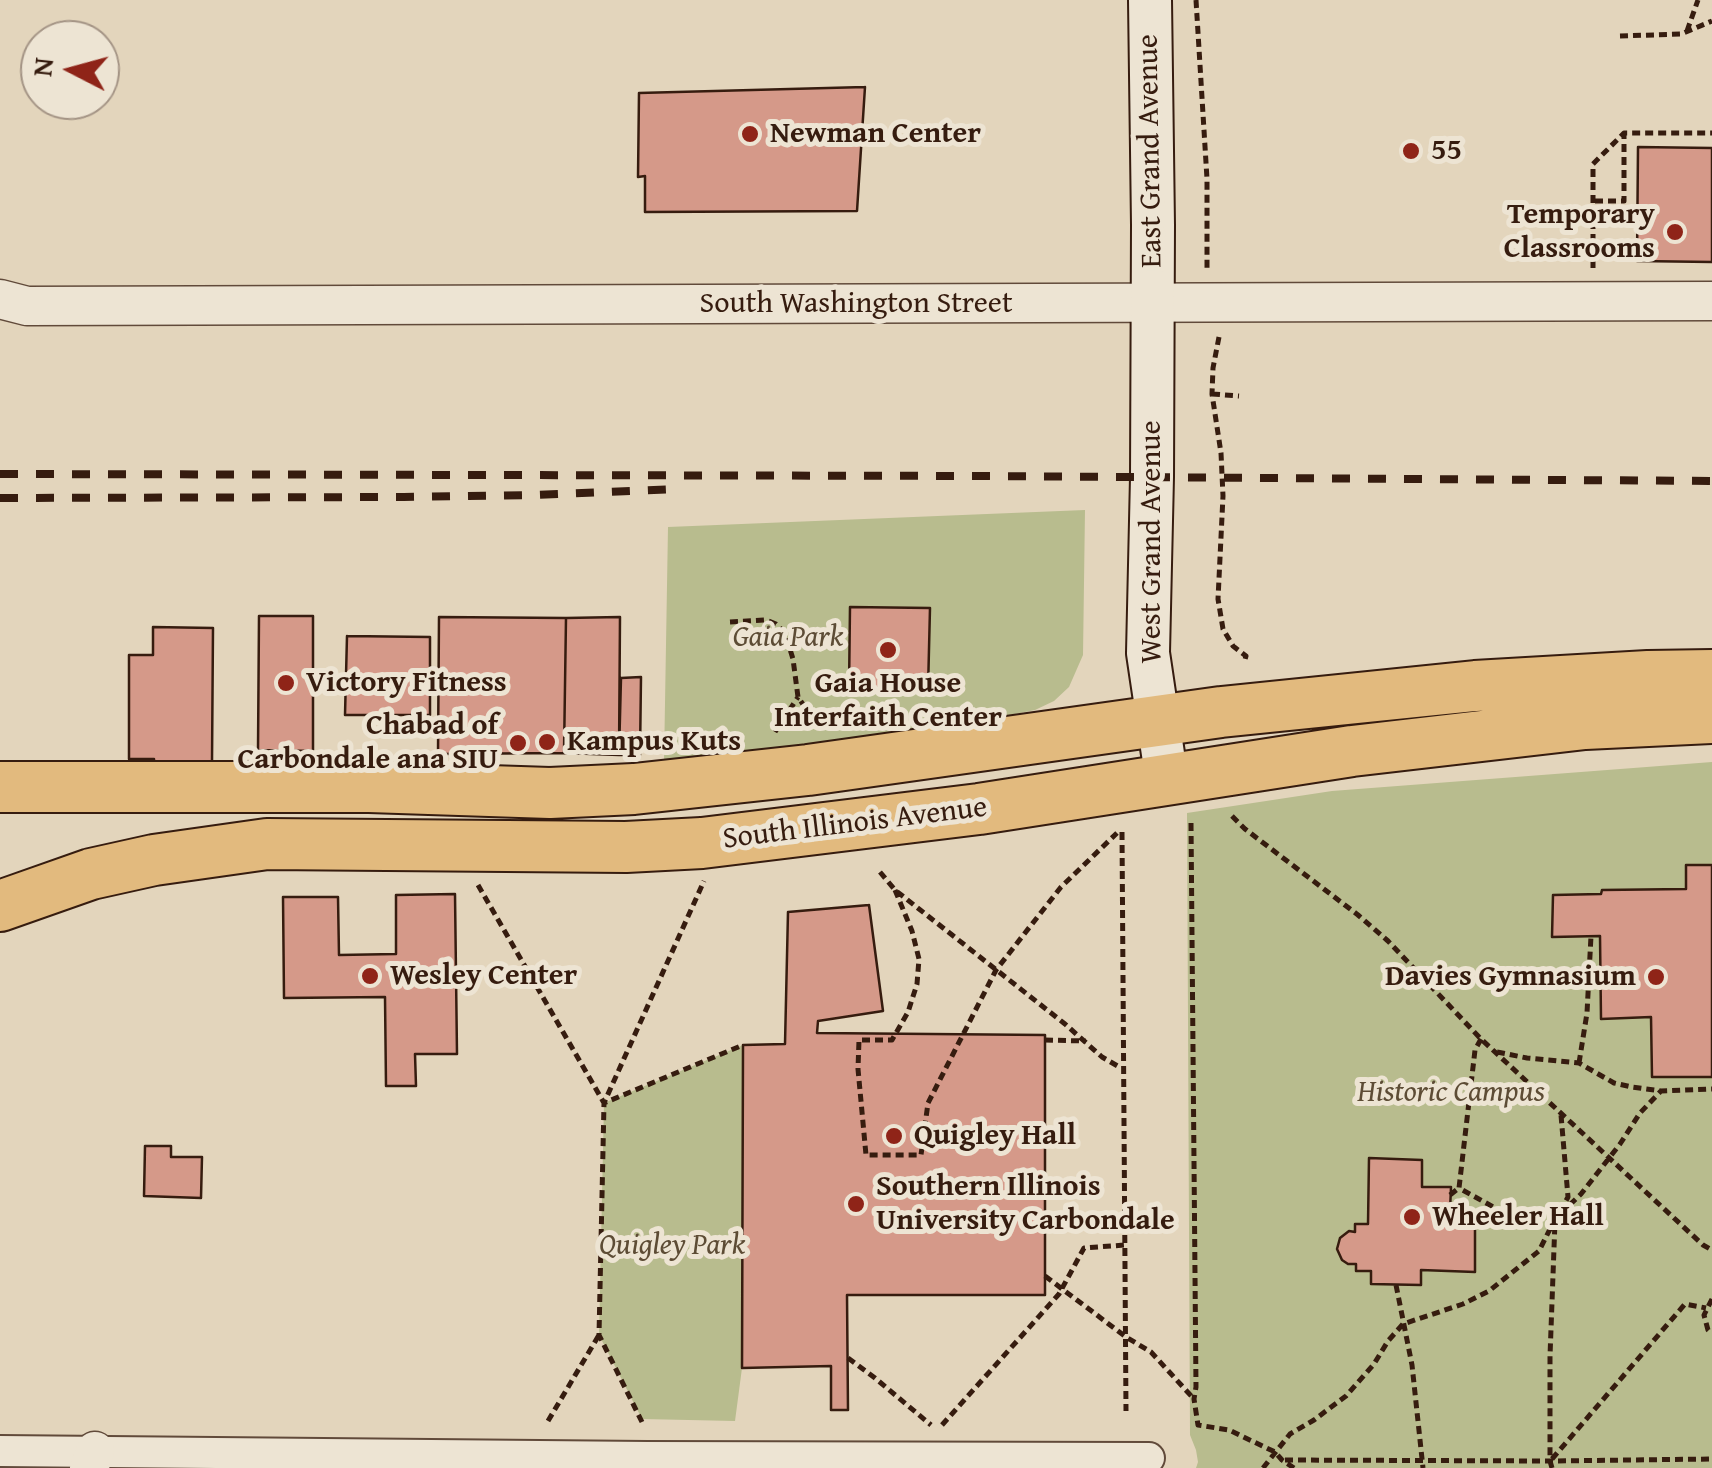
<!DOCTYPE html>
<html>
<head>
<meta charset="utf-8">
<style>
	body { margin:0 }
	#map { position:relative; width:1712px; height:1468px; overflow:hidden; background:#e3d5bc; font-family:"Gentium Book Plus",serif }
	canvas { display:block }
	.north { position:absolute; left:20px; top:20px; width:100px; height:100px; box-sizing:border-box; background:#ede4d3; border:2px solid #a49485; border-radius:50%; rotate:276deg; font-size:28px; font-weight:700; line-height:40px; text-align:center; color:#361c0f }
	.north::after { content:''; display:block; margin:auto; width:35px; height:45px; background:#8f2418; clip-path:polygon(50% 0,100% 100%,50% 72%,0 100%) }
</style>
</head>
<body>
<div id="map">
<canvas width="1712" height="1468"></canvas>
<div class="north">N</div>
</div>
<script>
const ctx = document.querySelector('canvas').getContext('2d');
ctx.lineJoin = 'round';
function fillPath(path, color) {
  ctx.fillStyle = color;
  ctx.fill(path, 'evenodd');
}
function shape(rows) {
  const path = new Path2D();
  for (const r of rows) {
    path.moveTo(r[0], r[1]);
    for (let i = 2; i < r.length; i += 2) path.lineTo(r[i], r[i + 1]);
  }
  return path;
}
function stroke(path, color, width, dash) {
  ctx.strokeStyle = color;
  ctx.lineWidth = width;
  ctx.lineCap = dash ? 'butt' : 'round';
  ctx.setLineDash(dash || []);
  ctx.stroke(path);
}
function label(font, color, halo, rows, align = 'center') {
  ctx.font = font + ' "Gentium Book Plus",serif';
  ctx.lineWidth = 10;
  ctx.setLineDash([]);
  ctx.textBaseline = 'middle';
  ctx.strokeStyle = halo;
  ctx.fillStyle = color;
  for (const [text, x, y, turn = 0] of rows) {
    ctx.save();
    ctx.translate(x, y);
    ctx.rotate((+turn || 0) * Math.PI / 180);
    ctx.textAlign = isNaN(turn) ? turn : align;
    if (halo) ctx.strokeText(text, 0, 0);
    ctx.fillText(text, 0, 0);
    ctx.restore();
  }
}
const green = shape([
	[1085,510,1083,655,1069,687,1054,701,1035,710,859,745,664,762,668,527],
	[1712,762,1712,1468,1196,1468,1198,1462,1196,1450,1190,1435,1187,813,1332,791],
	[743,1045,742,1368,735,1421,642,1419,599,1335,604,1103]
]);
const building = shape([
	[865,87,857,211,645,212,645,176,638,177,639,93,865,87],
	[1638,147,1712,148,1712,262,1637,261,1638,147],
	[850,607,930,608,928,690,849,689,850,607],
	[259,616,313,616,313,751,258,750,259,616],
	[439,617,566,618,564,753,438,754,439,617],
	[620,617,619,755,564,753,566,618,620,617],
	[153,627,213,628,212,762,154,762,154,759,129,759,129,655,153,655,153,627],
	[347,636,430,637,430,715,345,715,347,636],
	[641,677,640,755,619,755,621,678,641,677],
	[1686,865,1712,865,1712,1077,1652,1077,1651,1017,1601,1019,1600,936,1552,937,1553,895,1601,894,1602,890,1686,889,1686,865],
	[455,894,457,1054,415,1054,416,1086,386,1086,385,997,284,998,283,897,338,897,339,955,396,954,396,895,455,894],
	[869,905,883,1011,818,1021,817,1033,1045,1035,1045,1295,847,1295,848,1410,831,1410,831,1366,742,1368,743,1045,785,1044,788,912,869,905],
	[145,1146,171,1146,171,1157,202,1157,201,1198,144,1196,145,1146],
	[1369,1158,1422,1160,1422,1187,1451,1187,1450,1211,1456,1211,1456,1225,1475,1225,1475,1272,1421,1270,1421,1285,1371,1284,1371,1271,1356,1271,1356,1264,1348,1264,1342,1260,1337,1249,1340,1238,1349,1231,1355,1232,1355,1224,1368,1224,1369,1158]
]);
const path = shape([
	[1196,0,1207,179,1207,270],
	[1687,31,1698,0],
	[1620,36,1681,34,1712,21],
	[1595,201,1624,201,1624,133],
	[1593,268,1593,164,1624,133,1712,133],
	[1219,337,1213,368,1212,394,1221,453,1223,496,1218,599,1223,629,1233,646,1246,656,1244,663],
	[1212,394,1239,396],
	[730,622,766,620,776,624,785,633,793,659,798,697,820,729],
	[775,732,798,697],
	[1232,816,1245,829,1358,915,1388,941,1481,1039,1703,1245,1712,1250],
	[1191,823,1196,1387,1194,1399,1198,1425,1229,1430,1275,1452,1282,1460,1294,1468],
	[1122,832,1126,1411],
	[880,872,895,890,1065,1024,1102,1057,1121,1068],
	[478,885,604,1103,743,1045],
	[895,890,912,931,919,959,917,984,908,1012,892,1040,859,1040,858,1069,866,1155,921,1155,928,1103,996,970,1061,887,1117,833],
	[1481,1039,1475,1050,1459,1188,1497,1209,1555,1219],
	[1045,1040,1086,1041],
	[1497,1052,1527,1058,1579,1063,1614,1083,1632,1087,1661,1091,1712,1089],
	[1579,1063,1587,1013,1591,936],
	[1450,1195,1459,1188],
	[1560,1212,1568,1197,1561,1115],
	[1045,1276,1126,1337,1151,1352,1194,1399],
	[1396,1285,1412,1365,1423,1468],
	[1712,1299,1704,1315,1708,1330,1712,1334],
	[848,1358,875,1378,931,1425],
	[548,1421,599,1335],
	[642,1422,599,1335,604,1103,704,881],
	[942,1425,1059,1294,1084,1248,1125,1245],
	[1552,1459,1685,1304,1706,1308],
	[1285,1460,1550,1461,1712,1459],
	[1263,1468,1290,1434,1314,1420,1346,1396,1374,1364,1388,1341,1403,1324,1463,1304,1489,1291,1539,1251,1555,1219,1581,1194,1620,1144,1640,1113,1661,1091],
	[1552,1468,1550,1461,1550,1356,1555,1221]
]);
const minor = shape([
	[0,1451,647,1457,1149,1458]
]);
const tertiary = shape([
	[0,299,27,306,1712,301],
	[89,1468,95,1451]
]);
const secondary = shape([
	[1150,0,1153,225,1152,477,1148,653,1167,781]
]);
const trunk = shape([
	[0,787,369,787,550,793,634,789,808,770,1221,712,1475,686,1648,676,1712,675],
	[0,906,91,874,154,860,267,844,626,847,702,843,979,809,1352,751,1585,724,1712,718]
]);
const rail = shape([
	[0,474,980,476,1712,481],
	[0,498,404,497,532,495,675,489]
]);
const markers = [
	[750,134,10,"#8f2418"],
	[1411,151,10,"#8f2418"],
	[1675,232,10,"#8f2418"],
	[888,650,10,"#8f2418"],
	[286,683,10,"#8f2418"],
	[547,742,10,"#8f2418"],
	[518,743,10,"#8f2418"],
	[370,976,10,"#8f2418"],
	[1656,977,10,"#8f2418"],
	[894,1136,10,"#8f2418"],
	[856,1204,10,"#8f2418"],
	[1412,1217,10,"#8f2418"]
];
const poiNames = [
	["Newman Center",770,134],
	["55",1431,151],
	["Temporary",1655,215,"right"],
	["Classrooms",1655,249,"right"],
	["Victory Fitness",306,683],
	["Gaia House",888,684,"center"],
	["Interfaith Center",888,718,"center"],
	["Chabad of",498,726,"right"],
	["Carbondale ana SIU",498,760,"right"],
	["Kampus Kuts",567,742],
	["Wesley Center",390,976],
	["Davies Gymnasium",1636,977,"right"],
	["Quigley Hall",914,1136],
	["Southern Illinois",876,1187],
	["University Carbondale",876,1221],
	["Wheeler Hall",1432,1217]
];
const streetNames = [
	["East Grand Avenue",1151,151,-91],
	["South Washington Street",856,304],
	["West Grand Avenue",1152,542,-90],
	["South Illinois Avenue",855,824,-7]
];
const parkNames = [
	["Gaia Park",788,638],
	["Historic Campus",1451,1093],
	["Quigley Park",672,1246]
];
fillPath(green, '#b8bc8e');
fillPath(building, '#d59989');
stroke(building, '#361c0f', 2.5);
stroke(minor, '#614a3a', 34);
stroke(tertiary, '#614a3a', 41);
stroke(secondary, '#361c0f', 46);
stroke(trunk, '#361c0f', 54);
stroke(path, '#361c0f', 5, [8, 5]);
stroke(minor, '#ede4d3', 30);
stroke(tertiary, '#ede4d3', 38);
stroke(secondary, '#ede4d3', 42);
stroke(trunk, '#e2ba7e', 50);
stroke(rail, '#361c0f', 8, [18, 18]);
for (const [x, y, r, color] of markers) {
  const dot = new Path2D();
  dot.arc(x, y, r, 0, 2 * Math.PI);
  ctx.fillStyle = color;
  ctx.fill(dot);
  stroke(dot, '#ede4d3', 4);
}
label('bold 30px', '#361c0f', '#ede4d3', poiNames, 'left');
label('30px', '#361c0f', '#ede4d3', streetNames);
label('italic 30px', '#5d4c35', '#ede4d3', parkNames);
</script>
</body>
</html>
